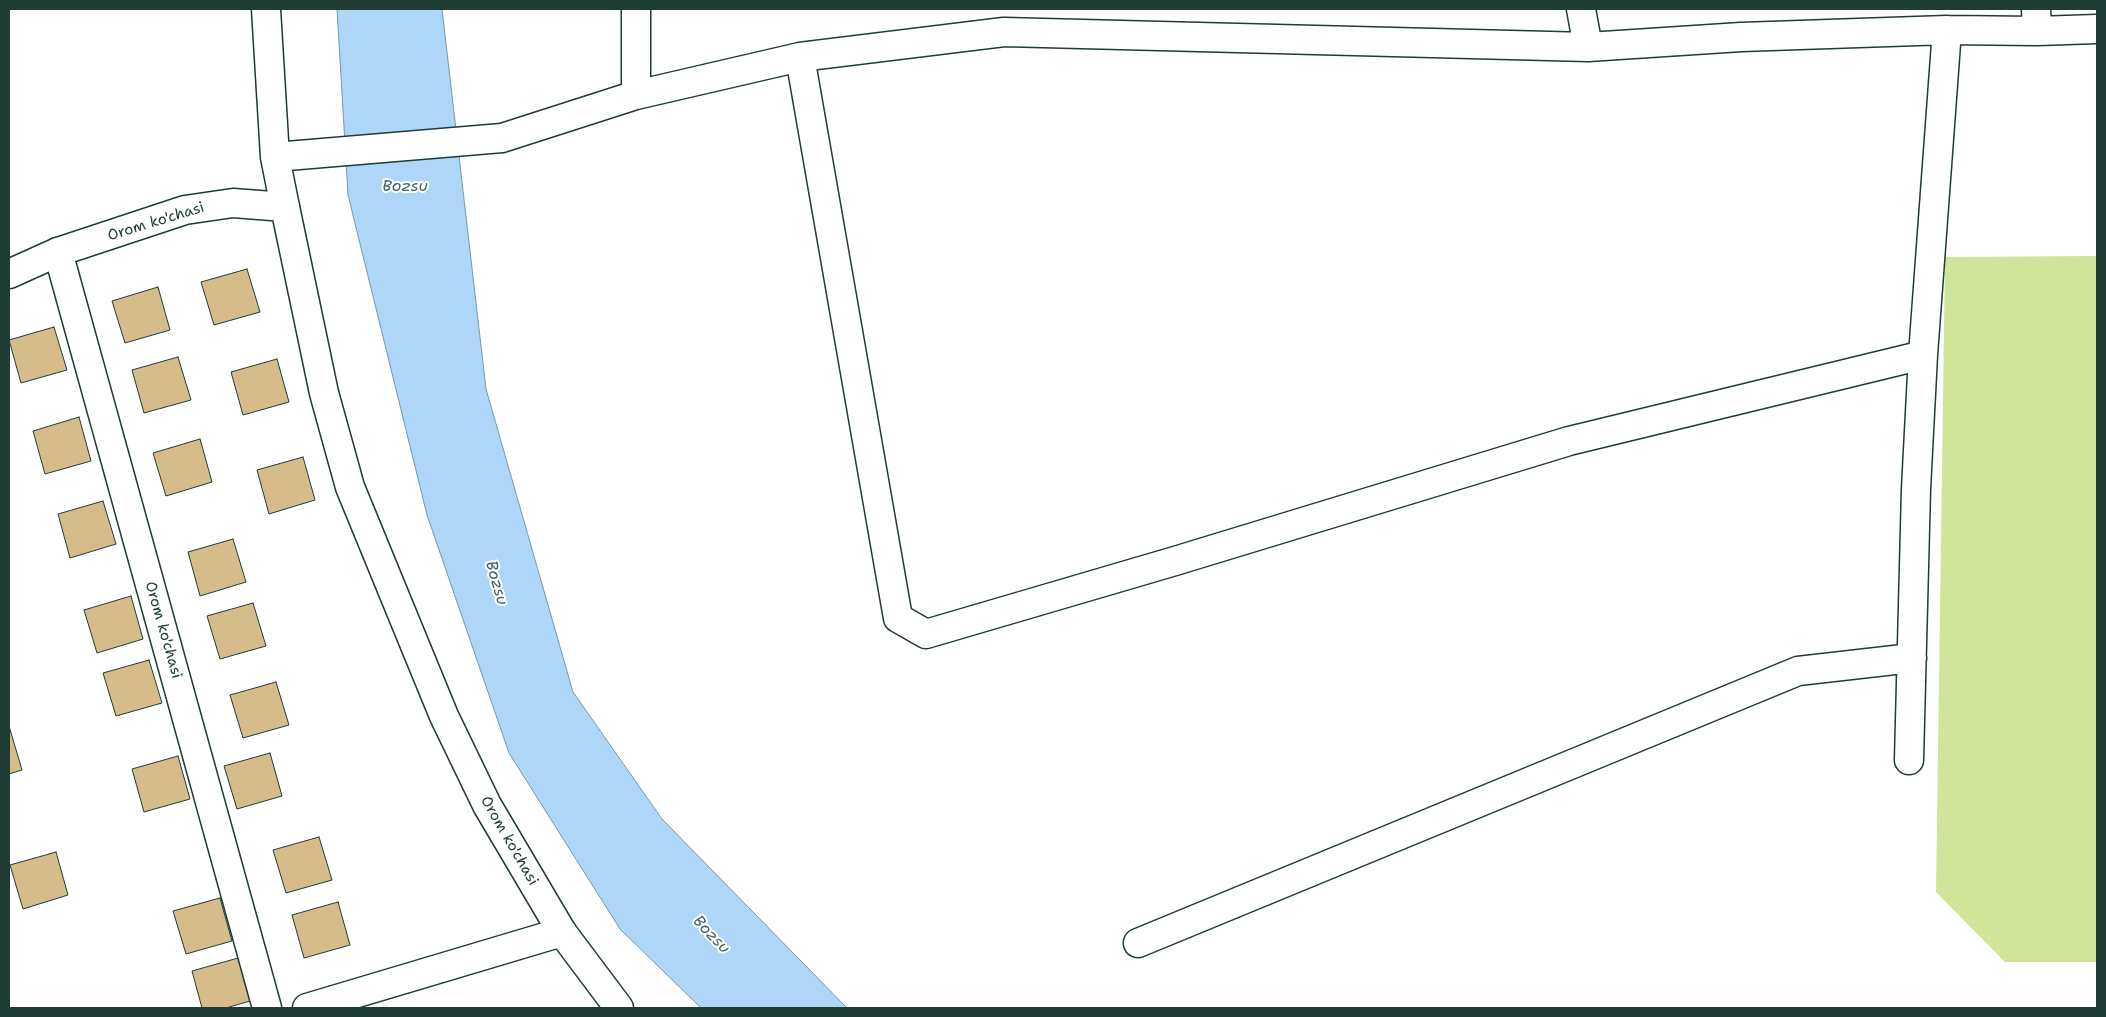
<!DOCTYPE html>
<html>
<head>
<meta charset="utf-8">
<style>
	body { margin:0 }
	#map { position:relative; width:2106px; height:1017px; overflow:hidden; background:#fff; font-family:"Shantell Sans",sans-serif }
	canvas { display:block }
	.frame { position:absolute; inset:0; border:10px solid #1f3d34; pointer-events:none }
</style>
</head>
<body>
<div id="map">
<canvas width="2106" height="1017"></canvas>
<div class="frame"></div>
</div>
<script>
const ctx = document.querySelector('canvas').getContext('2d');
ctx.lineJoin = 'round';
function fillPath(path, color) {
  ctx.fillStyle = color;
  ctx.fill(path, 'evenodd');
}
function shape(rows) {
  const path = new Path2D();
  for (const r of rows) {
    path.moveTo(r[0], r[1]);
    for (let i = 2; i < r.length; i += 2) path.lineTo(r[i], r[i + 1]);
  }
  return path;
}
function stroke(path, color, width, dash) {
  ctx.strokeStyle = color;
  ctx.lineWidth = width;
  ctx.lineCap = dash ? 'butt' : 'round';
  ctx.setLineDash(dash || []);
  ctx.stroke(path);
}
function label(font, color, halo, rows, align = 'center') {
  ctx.font = font + ' "Shantell Sans",sans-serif';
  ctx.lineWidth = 4;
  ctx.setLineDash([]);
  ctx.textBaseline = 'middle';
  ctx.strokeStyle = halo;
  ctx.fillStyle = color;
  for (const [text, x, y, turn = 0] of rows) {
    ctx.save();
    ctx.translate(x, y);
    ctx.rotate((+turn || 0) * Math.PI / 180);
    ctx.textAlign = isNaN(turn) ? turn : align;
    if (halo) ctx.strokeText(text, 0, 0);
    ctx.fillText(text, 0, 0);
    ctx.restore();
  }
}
const green = shape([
	[2097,250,2097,962,2005,962,1936,892,1945,257,2096,256]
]);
const water = shape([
	[337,9,442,9,486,389,573,692,662,819,847,1008,701,1008,620,929,509,753,427,515,348,195,337,9]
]);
const building = shape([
	[247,269,260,312,214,325,201,282,247,269],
	[158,287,170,330,125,343,112,301,158,287],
	[54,327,67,370,21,383,9,340,54,327],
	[178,357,191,400,144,413,132,370,178,357],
	[277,359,289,402,243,415,231,372,277,359],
	[79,417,91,461,45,474,33,431,79,417],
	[200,439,212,482,166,496,153,453,200,439],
	[303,457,315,500,269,514,257,470,303,457],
	[103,501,116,544,70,558,58,514,103,501],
	[233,539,246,582,200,596,188,552,233,539],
	[131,596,143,639,97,653,84,610,131,596],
	[253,603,266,646,220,659,207,616,253,603],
	[149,660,162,703,116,716,103,673,149,660],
	[276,682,289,725,243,738,230,695,276,682],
	[9,726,22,770,9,774,9,726],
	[270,753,282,796,237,809,224,766,270,753],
	[178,756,190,799,144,812,132,769,178,756],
	[319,837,332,880,286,893,273,850,319,837],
	[56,852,68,895,23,909,10,865,56,852],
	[220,898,232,941,186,954,173,911,220,898],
	[338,902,350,945,304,958,292,915,338,902],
	[238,958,250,1001,226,1008,202,1008,192,971,238,958]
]);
const minor = shape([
	[266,9,275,157,285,207],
	[1581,9,1588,47],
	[2036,9,2037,31],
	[800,57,898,618,926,634,1175,561,1569,441,1923,355],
	[636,95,636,9],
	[275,157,502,138,636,95,800,57,1004,32,1588,47,1741,37,1947,30,2037,31,2097,29],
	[58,252,267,1008],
	[1909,760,1916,489,1923,355,1947,30],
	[1138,943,1798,671,1912,658],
	[307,1008,562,932]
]);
const tertiary = shape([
	[9,274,58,252,185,210,233,203,285,207,324,393,350,487,444,716,487,805,562,932,619,1008]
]);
const streetNames = [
	["Orom ko'chasi",156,222,-17],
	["Orom ko'chasi",163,630,74],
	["Orom ko'chasi",509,841,60]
];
const waterNames = [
	["Bozsu",405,187],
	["Bozsu",496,583,74],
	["Bozsu",711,935,46]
];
fillPath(green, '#d0e59a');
fillPath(water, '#add6f8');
stroke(water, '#7499aa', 1);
fillPath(building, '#d6bb8b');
stroke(building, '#1f3d34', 1);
stroke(minor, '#1f3d34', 31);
stroke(tertiary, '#1f3d34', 31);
stroke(minor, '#fff', 28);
stroke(tertiary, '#fff', 28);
label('15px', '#1f3d34', '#fff', streetNames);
label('italic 16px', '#426365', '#fff', waterNames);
</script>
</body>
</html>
